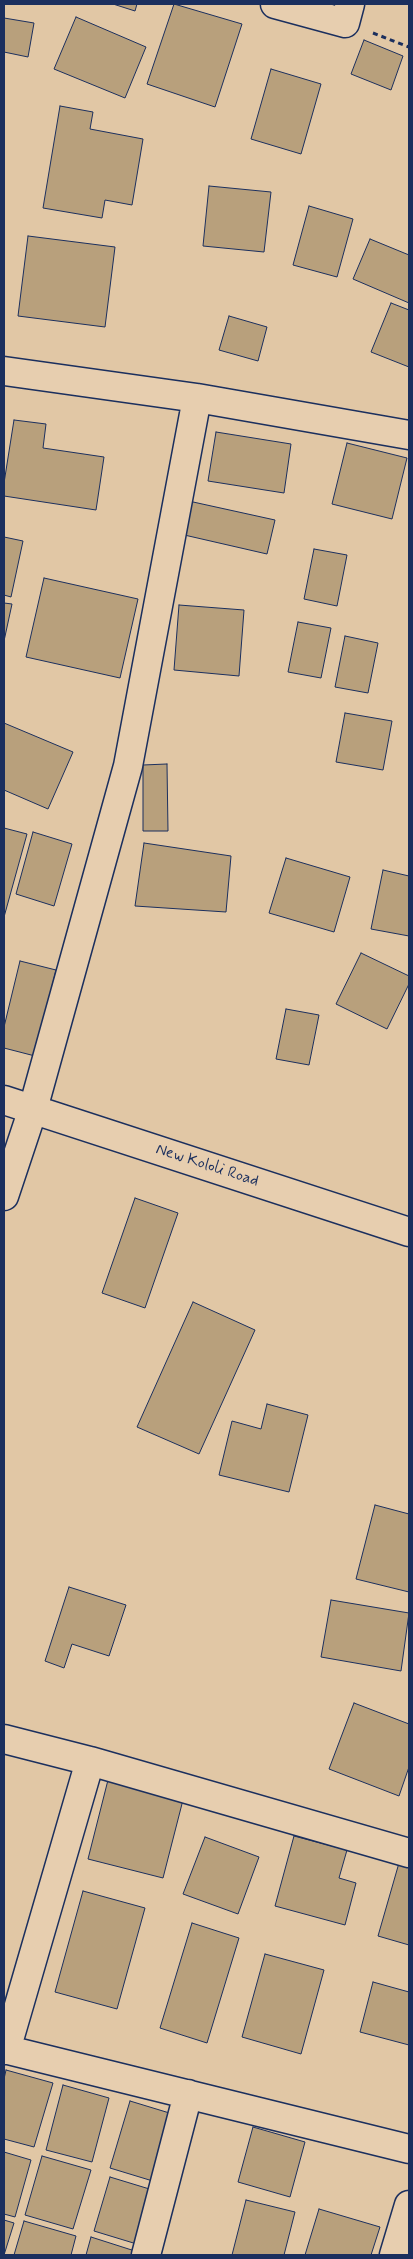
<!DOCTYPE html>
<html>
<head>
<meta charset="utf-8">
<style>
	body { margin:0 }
	#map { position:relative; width:413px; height:2259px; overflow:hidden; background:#e1c7a5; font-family:Mynerve,sans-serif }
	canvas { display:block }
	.frame { position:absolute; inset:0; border:5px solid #1b2f5e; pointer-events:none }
</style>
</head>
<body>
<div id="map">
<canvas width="413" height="2259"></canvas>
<div class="frame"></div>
</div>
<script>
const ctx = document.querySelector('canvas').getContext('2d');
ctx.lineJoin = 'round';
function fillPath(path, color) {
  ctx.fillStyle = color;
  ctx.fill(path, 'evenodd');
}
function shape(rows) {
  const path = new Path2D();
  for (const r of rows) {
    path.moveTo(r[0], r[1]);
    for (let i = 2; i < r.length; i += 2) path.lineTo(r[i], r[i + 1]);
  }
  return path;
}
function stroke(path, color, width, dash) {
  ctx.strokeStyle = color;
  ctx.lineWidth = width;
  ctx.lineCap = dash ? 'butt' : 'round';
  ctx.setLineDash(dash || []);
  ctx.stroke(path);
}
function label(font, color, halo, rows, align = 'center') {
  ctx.font = font + ' Mynerve,sans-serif';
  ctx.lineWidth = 4;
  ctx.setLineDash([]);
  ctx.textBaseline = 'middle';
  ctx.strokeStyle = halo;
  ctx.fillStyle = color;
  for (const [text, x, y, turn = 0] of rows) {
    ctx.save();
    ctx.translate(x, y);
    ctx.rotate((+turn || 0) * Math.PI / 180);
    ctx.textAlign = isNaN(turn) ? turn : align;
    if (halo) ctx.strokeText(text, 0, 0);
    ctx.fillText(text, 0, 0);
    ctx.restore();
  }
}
const building = shape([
	[113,4,137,4,135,11,113,4],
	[174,4,242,24,215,107,147,84,174,4],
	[76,17,146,47,125,98,54,69,76,17],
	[4,18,34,23,28,57,4,52,4,18],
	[364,40,403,56,391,90,351,74,364,40],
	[271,69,321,84,301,154,251,139,271,69],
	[60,106,93,112,90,129,143,139,132,205,105,200,102,218,43,208,60,106],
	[209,186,271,192,264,252,203,246,209,186],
	[309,206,353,219,337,277,293,265,309,206],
	[28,236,115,247,105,327,18,316,28,236],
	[370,239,409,255,409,303,353,279,370,239],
	[391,303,409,310,409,367,371,352,391,303],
	[229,316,267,327,258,361,219,350,229,316],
	[14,420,46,424,43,448,104,457,96,510,4,496,4,483,14,420],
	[216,432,291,444,284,493,208,481,216,432],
	[347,443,407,458,392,519,332,504,347,443],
	[184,500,275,520,267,554,180,534,184,500],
	[4,537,23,541,11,597,4,595,4,537],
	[314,549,347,555,337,606,304,599,314,549],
	[44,578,138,599,120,678,26,657,44,578],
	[4,603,12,604,4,641,4,603],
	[179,605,244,610,239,676,174,670,179,605],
	[298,622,331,628,321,678,288,672,298,622],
	[345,636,378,643,368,693,335,687,345,636],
	[345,713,392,721,383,770,336,762,345,713],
	[4,723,73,752,48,809,4,790,4,723],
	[167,764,168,831,143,831,143,765,167,764],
	[4,828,27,834,4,917,4,828],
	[33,832,72,844,54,906,16,894,33,832],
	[144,843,231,856,226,912,135,906,144,843],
	[286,858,350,877,334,932,269,913,286,858],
	[383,870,409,876,409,936,371,929,383,870],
	[361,953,409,976,409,984,387,1029,336,1004,361,953],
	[20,961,56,970,35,1056,4,1048,4,1027,20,961],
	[286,1009,319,1015,309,1065,276,1059,286,1009],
	[135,1198,178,1213,145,1308,102,1293,135,1198],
	[193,1302,255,1330,199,1454,137,1427,193,1302],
	[267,1404,308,1415,289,1492,219,1475,232,1421,261,1429,267,1404],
	[375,1505,409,1514,409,1592,356,1579,375,1505],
	[69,1587,126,1605,109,1656,72,1644,64,1668,45,1661,69,1587],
	[331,1600,409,1613,401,1671,321,1657,331,1600],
	[354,1703,409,1724,409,1767,399,1796,329,1769,354,1703],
	[109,1776,184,1796,163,1878,88,1859,109,1776],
	[294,1836,347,1850,339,1878,356,1883,345,1925,275,1906,294,1836],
	[205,1837,259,1857,238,1914,183,1894,205,1837],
	[399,1863,409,1866,409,1945,378,1936,399,1863],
	[83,1891,145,1908,117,2009,55,1992,83,1891],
	[192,1923,239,1938,207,2043,160,2028,192,1923],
	[265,1954,324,1970,301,2054,242,2037,265,1954],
	[373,1982,409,1992,409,2045,360,2032,373,1982],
	[6,2070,53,2083,34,2147,4,2139,4,2079,6,2070],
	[63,2085,109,2098,92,2162,46,2150,63,2085],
	[130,2101,176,2115,156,2182,110,2168,130,2101],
	[253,2127,305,2142,290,2197,238,2182,253,2127],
	[4,2152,31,2160,15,2217,4,2214,4,2152],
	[42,2156,91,2170,73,2229,25,2215,42,2156],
	[110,2177,156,2191,140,2245,94,2231,110,2177],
	[246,2200,295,2212,284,2255,232,2255,246,2200],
	[319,2209,380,2227,371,2255,305,2255,319,2209],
	[4,2220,14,2223,4,2255,4,2220],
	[24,2221,76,2236,71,2255,14,2255,24,2221],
	[91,2237,138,2252,137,2255,86,2255,91,2237]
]);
const path = shape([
	[373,33,409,47]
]);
const minor = shape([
	[275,4,345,23,350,4],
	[4,371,197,398,409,435],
	[4,1100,409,1232],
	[4,1196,33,1109,128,766,197,398],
	[4,1739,90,1761,409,1853],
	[4,2049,409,2149],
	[6,2050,90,1761],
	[146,2255,188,2094],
	[394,2255,409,2205]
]);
const streetNames = [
	["New Kololi Road",207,1166,18]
];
fillPath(building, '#b8a07c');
stroke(building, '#1b2f5e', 1);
stroke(minor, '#1b2f5e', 31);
stroke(path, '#1b2f5e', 3, [5, 4]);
stroke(minor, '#e7ceaf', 28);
label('16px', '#1b2f5e', '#e7ceaf', streetNames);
</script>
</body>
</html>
